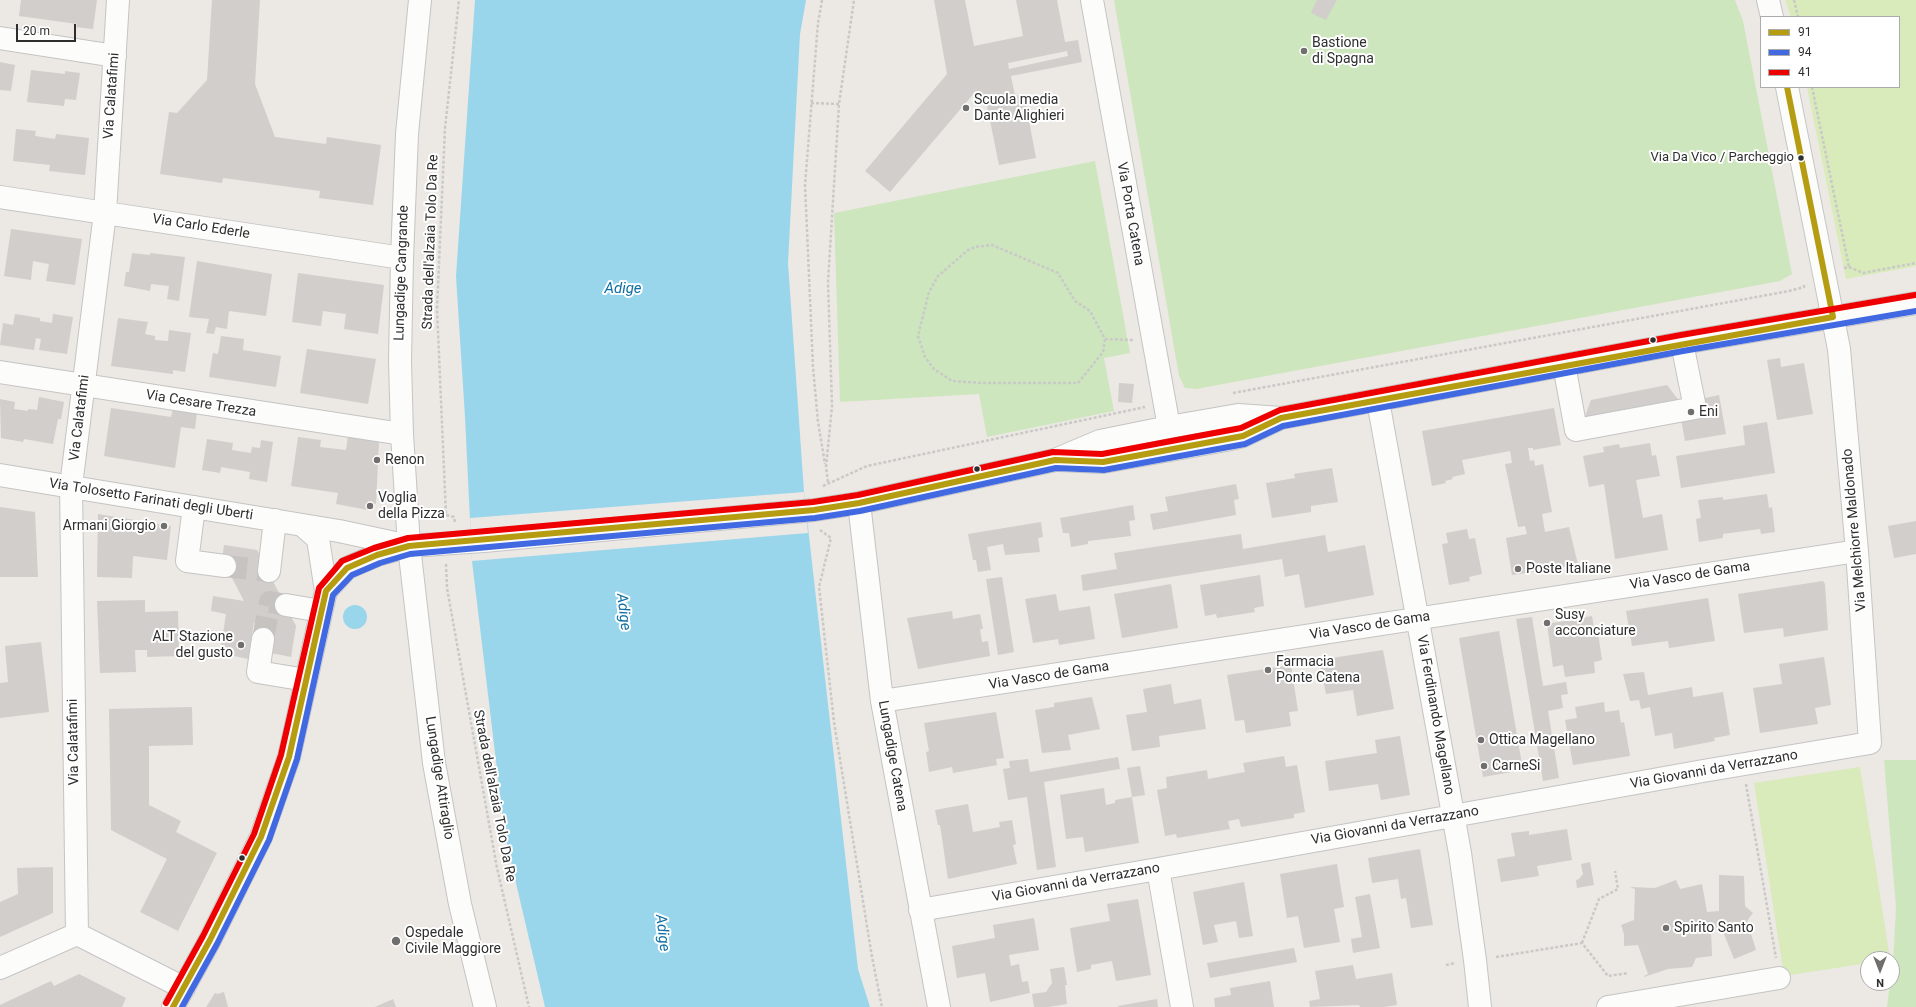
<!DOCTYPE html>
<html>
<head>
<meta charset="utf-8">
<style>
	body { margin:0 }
	#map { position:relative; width:1916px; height:1007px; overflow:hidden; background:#ece8e4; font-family:Roboto,sans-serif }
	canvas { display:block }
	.legend { position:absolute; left:1760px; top:16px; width:140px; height:72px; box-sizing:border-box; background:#fff; border:1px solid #ababab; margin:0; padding:5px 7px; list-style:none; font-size:12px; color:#2e2e2e }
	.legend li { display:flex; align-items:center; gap:8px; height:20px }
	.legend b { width:20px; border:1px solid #ababab }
	.north { position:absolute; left:1860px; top:951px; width:40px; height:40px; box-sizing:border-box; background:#fff; border:1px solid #ababab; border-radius:50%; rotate:180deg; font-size:11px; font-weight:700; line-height:16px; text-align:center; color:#2e2e2e }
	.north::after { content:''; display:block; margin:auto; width:14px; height:18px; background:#706f6e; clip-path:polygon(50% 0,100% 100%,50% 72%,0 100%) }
	.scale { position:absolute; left:16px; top:24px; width:60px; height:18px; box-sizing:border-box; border:2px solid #2e2e2e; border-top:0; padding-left:5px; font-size:12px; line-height:14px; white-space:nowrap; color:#2e2e2e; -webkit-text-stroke:3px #fff; paint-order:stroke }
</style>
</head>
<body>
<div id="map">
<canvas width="1916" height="1007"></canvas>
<ul class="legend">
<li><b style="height:5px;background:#b69c10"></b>91</li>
<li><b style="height:5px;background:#4169e1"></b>94</li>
<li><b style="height:5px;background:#e00"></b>41</li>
</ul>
<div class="north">N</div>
<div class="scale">20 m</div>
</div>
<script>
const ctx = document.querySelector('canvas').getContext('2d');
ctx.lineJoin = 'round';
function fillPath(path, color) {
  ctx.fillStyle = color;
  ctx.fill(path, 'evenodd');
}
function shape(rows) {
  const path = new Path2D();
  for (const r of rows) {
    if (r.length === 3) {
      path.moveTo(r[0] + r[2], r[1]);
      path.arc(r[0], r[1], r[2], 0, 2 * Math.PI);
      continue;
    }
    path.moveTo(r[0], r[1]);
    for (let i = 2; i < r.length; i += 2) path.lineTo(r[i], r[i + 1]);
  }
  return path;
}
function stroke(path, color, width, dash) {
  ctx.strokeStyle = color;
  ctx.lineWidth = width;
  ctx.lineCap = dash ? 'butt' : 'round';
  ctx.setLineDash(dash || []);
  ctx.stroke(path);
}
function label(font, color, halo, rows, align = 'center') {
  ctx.font = font + ' Roboto,sans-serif';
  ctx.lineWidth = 4;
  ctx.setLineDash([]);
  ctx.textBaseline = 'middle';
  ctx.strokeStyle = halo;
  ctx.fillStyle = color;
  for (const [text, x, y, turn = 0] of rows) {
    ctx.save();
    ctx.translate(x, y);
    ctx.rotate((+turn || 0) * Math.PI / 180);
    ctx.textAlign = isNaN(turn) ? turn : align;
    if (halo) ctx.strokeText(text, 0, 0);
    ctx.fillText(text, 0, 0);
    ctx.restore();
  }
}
const green = shape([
	[1114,0,1735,0,1743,21,1792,274,1780,281,1196,389,1185,388,1179,376],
	[1095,161,1130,353,1104,358,1114,411,987,437,979,394,840,402,834,213],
	[1884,760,1916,760,1916,1007,1887,1007,1890,983,1892,983,1896,907]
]);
const pitch = shape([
	[1785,0,1916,0,1916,266,1846,279,1807,87,1899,87,1899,17,1791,17],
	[1860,767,1890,959,1868,959,1868,963,1784,976,1754,783]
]);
const water = shape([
	[475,0,806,0,800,34,788,263,804,492,858,969,870,1007,545,1007,505,836,472,561,465,417,456,276],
	[355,617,12]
]);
const pier = shape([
	[804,492,808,533,472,561,470,518]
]);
const building = shape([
	[21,0,97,0,93,29,76,27,77,24,19,16],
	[212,0,260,0,255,84,275,137,326,144,327,137,381,145,373,205,319,198,320,191,223,178,222,183,160,174,169,112,177,113,207,80],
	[934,0,965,0,974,46,1023,36,1016,0,1057,0,1065,42,1078,40,1082,62,1011,76,1015,96,1024,94,1036,158,999,165,986,101,975,92,890,192,865,171,947,74],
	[1067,51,1068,56,1009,69,1008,63],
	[1317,0,1337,0,1326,20,1311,13],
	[0,62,15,65,11,91,0,90],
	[31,70,65,74,65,71,80,73,76,100,65,99,64,106,27,102],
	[16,129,36,131,35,136,55,139,56,134,89,138,85,175,49,171,50,165,13,161],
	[11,229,82,239,75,285,46,281,49,264,33,261,31,280,4,276],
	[132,253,150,255,150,253,185,257,179,301,167,299,169,286,151,284,150,291,124,286,126,272,129,272],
	[197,261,272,274,266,316,229,311,227,329,216,327,214,334,206,333,209,319,189,317],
	[298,273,384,285,378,334,344,329,346,314,323,311,321,326,292,322],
	[15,314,40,318,40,321,52,323,53,314,73,317,67,354,39,350,41,339,36,338,34,350,0,345,3,323,13,325],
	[118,318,148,322,145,334,155,336,155,340,168,341,169,330,191,333,185,372,173,370,173,374,111,366],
	[221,336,244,339,243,350,281,356,276,387,209,377,213,353,218,354],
	[307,349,376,359,368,404,300,393],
	[1780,358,1781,367,1804,363,1813,414,1777,420,1767,360],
	[1119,383,1134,384,1132,403,1118,402],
	[1667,385,1680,402,1584,419,1591,400],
	[1719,395,1726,434,1685,441,1680,414,1701,399],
	[39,397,64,402,61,419,58,419,53,444,24,439,23,442,1,438,0,399,15,402,14,409,28,411,28,409,37,410],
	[111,408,171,417,173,409,197,413,195,429,181,427,175,468,104,456],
	[1554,408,1561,445,1533,450,1533,448,1528,448,1530,461,1534,460,1535,466,1543,464,1552,512,1542,514,1545,532,1569,527,1578,565,1512,575,1506,538,1527,534,1525,526,1518,527,1505,464,1512,463,1510,451,1462,460,1465,474,1452,477,1453,479,1445,481,1446,483,1432,486,1422,431],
	[1767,422,1775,473,1681,488,1676,456,1745,445,1743,426],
	[348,436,379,442,376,503,368,510,336,504,338,493,291,486,298,437,321,440,320,447,346,450],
	[207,439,233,443,232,450,251,453,252,447,260,448,261,440,273,442,267,482,249,479,250,472,221,467,220,473,202,470],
	[1650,443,1652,456,1656,455,1660,476,1636,480,1643,518,1662,514,1668,550,1615,559,1604,484,1589,487,1583,456,1604,452,1603,447,1619,444,1620,448],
	[1332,468,1338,502,1311,506,1311,512,1272,518,1266,483,1295,478,1294,474],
	[1236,484,1239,499,1234,500,1236,515,1153,530,1150,514,1168,511,1165,497],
	[1767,494,1769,508,1772,507,1775,532,1761,534,1760,529,1723,534,1723,538,1699,542,1696,519,1701,518,1698,500,1723,497,1723,500],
	[1133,505,1135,520,1129,521,1131,536,1088,541,1088,544,1071,547,1069,533,1063,533,1060,518],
	[0,507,35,512,38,577,0,577],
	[98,514,171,526,167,560,133,556,132,578,97,577],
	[1916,521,1916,554,1894,558,1888,526],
	[1041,522,1043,537,1038,538,1040,552,1005,555,1003,544,987,547,991,570,978,572,976,560,973,560,968,534],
	[1467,529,1469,539,1475,538,1482,574,1469,577,1470,581,1449,585,1442,544,1448,543,1446,533],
	[1241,534,1243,549,1325,535,1328,552,1365,545,1374,595,1305,608,1299,574,1285,577,1282,559,1083,591,1081,575,1117,569,1114,553],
	[224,545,257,550,296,626,291,657,271,653,254,622,248,659,220,653,226,614,211,611,213,596,244,601,222,559],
	[1260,575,1264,606,1254,608,1255,612,1217,618,1216,614,1205,616,1200,585],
	[1002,577,1014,652,998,655,986,579],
	[1823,581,1825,584,1828,630,1784,637,1783,628,1744,633,1738,594],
	[1171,584,1178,628,1122,638,1114,594],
	[1056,594,1059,611,1090,606,1095,639,1059,645,1058,639,1033,643,1025,599],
	[1708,598,1715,641,1669,648,1668,641,1632,646,1626,611],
	[145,600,145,612,178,611,179,656,147,657,147,650,135,650,136,672,100,673,97,601],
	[952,611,953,619,980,614,983,629,980,629,982,642,988,641,990,656,918,669,907,618],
	[1592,616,1595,634,1598,633,1602,660,1594,662,1595,673,1565,677,1563,665,1553,667,1547,624],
	[1532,617,1543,686,1566,682,1568,694,1561,695,1563,708,1548,711,1559,778,1543,781,1516,619],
	[1499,631,1523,770,1483,777,1459,638],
	[41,642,49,712,0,718,0,683,8,682,5,646],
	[1383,650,1394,709,1357,716,1353,690,1326,694,1319,660],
	[1824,657,1831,705,1815,708,1818,724,1760,733,1753,688,1782,684,1779,664],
	[1291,665,1298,711,1289,712,1291,726,1246,733,1244,720,1235,721,1227,675],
	[1644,672,1648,695,1692,687,1693,697,1723,692,1730,735,1714,738,1715,741,1674,749,1672,733,1655,736,1650,707,1641,709,1639,700,1630,701,1623,674],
	[1171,684,1174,704,1201,699,1206,729,1159,736,1160,747,1132,751,1126,715,1147,712,1143,689],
	[1092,697,1100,729,1068,735,1071,750,1042,753,1035,710,1054,707,1054,703],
	[1604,702,1605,712,1619,710,1621,723,1624,722,1630,756,1573,765,1565,720,1577,718,1575,707],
	[192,707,193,745,149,746,149,805,181,821,176,832,217,853,178,931,140,912,167,859,111,830,109,709],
	[996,712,1004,758,996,759,997,765,953,773,952,767,929,772,926,752,929,751,924,723],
	[1400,736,1410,795,1381,800,1378,784,1329,791,1325,761,1377,753,1375,740],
	[1284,756,1286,767,1297,765,1305,812,1294,814,1294,818,1241,827,1239,819,1228,821,1230,829,1177,838,1176,834,1165,836,1157,790,1167,788,1166,777,1207,770,1208,779,1245,772,1243,763],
	[1118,757,1120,769,1044,782,1056,867,1037,870,1027,797,1008,800,1003,769,1010,768,1009,761,1028,759,1030,772],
	[1140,766,1145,795,1132,797,1127,768],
	[1104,788,1106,805,1115,803,1115,800,1132,797,1139,843,1085,852,1083,837,1066,839,1060,795],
	[968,804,973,832,1000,827,999,822,1012,820,1016,844,1013,845,1017,864,948,879,940,825,938,825,935,810],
	[1567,829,1572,860,1537,866,1539,876,1501,882,1497,859,1515,856,1511,833,1529,831,1529,835],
	[1420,849,1433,925,1411,928,1406,898,1401,899,1398,879,1372,883,1368,858],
	[1590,862,1594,885,1577,888,1576,880,1579,879,1583,874,1581,864],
	[1337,864,1344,907,1334,909,1340,942,1304,948,1298,916,1287,918,1280,874],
	[53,867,53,913,0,937,0,902,18,894,17,868],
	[1719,875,1744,876,1745,906,1753,913,1747,921,1756,950,1734,959,1722,929,1711,931,1712,956,1696,958,1692,967,1668,969,1644,977,1644,976,1648,974,1638,945,1624,946,1624,934,1621,925,1634,920,1635,889,1630,887,1655,888,1676,880,1680,889,1702,884,1707,912,1719,911],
	[1244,882,1253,936,1239,938,1236,921,1214,925,1218,942,1203,945,1193,892],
	[1370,894,1380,948,1353,953,1351,939,1362,937,1355,897],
	[1138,899,1151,975,1116,981,1112,961,1091,965,1091,969,1077,972,1070,928,1110,921,1107,904],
	[1034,918,1039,950,1009,955,1011,966,1019,964,1022,982,1028,981,1030,993,990,1002,985,973,957,978,952,946,995,938,993,925],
	[1294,948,1297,962,1210,978,1207,963],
	[1353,965,1356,979,1392,973,1397,1005,1384,1007,1360,1007,1359,1005,1310,1007,1309,1001,1320,999,1315,971],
	[1064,967,1067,985,1065,985,1067,1004,1049,1007,1034,1007,1032,994,1046,992,1052,983,1050,969],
	[79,974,126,998,122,1007,0,1007,0,1005,51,981,54,986],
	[1270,981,1274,1007,1215,1007,1214,998,1231,995,1230,988],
	[224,992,228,1007,206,1007,215,993,218,994],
	[393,999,396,1007,375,1007],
	[1157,999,1158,1007,1118,1007,1118,1006]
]);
const minorTunnel = shape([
	[225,566,269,571],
	[263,639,270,602,286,605]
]);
const path = shape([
	[822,0,818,23,805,185,813,367,818,422,825,464],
	[1794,0,1798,17],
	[1812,87,1849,267],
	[811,103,839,104],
	[1844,268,1849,267,1863,273,1916,263],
	[1105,339,1103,352,1078,383,983,383,952,381,934,369,925,357,918,336,929,292,938,276,968,250,975,247,992,245,1058,273,1075,301,1090,311,1105,339,1133,340],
	[1233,393,1789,291,1804,287,1804,285],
	[828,482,826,467,832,406,828,282,839,104,854,0],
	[823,486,867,466,1145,407],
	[455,522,454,517,446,515,437,309,445,128,459,0],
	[820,530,831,538,819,587,834,722,872,957,882,1007],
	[446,564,447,588,497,868,529,1007],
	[1746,784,1776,958],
	[1582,943,1599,899,1618,889,1615,871],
	[1496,957,1582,943,1608,976,1628,973],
	[1446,965,1455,963]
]);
const minor = shape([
	[420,0,407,134,402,258,400,361,402,434,409,546,434,763,460,904,485,1007],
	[1092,0,1169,427],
	[1768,0,1772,17],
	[0,38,115,56],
	[0,197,402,258],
	[1564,365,1576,430,1695,408,1682,343],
	[0,372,402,434],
	[1378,401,1460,853,1475,960,1480,1007],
	[1060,460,1103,462,1226,440,1243,436,1281,418],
	[0,475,339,531,409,546,484,541,814,510,859,503,1055,460,1100,441,1169,427,1238,415,1281,418,1682,343,1916,303],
	[859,503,882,701,939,1007],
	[194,507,187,561,225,566],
	[302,525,318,539,326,591],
	[269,571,275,520],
	[286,605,321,611],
	[263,639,258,672,306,680],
	[882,701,1857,551],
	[1158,869,1182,1007],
	[920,910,1158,869,1703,771,1870,743,1857,551,1839,349,1787,87],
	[77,934,71,486,105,213,118,0],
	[0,968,77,934,184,988],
	[173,1007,210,940,261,837,289,757,326,591,347,568,377,555,406,547],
	[1608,1007,1779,978]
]);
const bus1 = shape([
	[1787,87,1833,317],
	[173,1007,210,940,261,837,289,757,326,591,347,568,377,555,409,546,814,510,859,503,1055,460,1103,462,1243,436,1281,418,1833,317]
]);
const bus2 = shape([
	[182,1007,217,944,269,840,297,759,333,595,352,575,380,563,410,554,815,518,860,511,1056,468,1104,470,1245,444,1283,426,1683,351,1916,311]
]);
const bus3 = shape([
	[166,1003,203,936,254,834,281,755,319,588,342,561,374,548,408,538,813,502,858,495,1053,452,1102,454,1241,428,1280,410,1681,335,1915,295]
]);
const markers = [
	[1304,51,4,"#706f6e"],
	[966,108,4,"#706f6e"],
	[1801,158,3.5,"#2e2e2e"],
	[1653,340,3.5,"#2e2e2e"],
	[1691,412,4,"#706f6e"],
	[377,460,4,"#706f6e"],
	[977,469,3.5,"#2e2e2e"],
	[370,506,4,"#706f6e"],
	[164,526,4,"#706f6e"],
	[1518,569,4,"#706f6e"],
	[1547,623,4,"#706f6e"],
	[241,645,4,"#706f6e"],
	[1268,670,4,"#706f6e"],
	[1481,740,4,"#706f6e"],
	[1484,766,4,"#706f6e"],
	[242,858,3.5,"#2e2e2e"],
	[1666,928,4,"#706f6e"],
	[396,941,5,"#706f6e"]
];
const busNames = [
	["Via Da Vico / Parcheggio",1794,158]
];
const poiNames = [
	["Bastione",1312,43],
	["di Spagna",1312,59],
	["Scuola media",974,100],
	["Dante Alighieri",974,116],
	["Eni",1699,412],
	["Renon",385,460],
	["Voglia",378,498],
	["della Pizza",378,514],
	["Armani Giorgio",156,526,"right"],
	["Poste Italiane",1526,569],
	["Susy",1555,615],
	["acconciature",1555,631],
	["ALT Stazione",233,637,"right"],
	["del gusto",233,653,"right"],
	["Farmacia",1276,662],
	["Ponte Catena",1276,678],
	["Ottica Magellano",1489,740],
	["CarneSi",1492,766],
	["Spirito Santo",1674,928],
	["Ospedale",405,933],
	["Civile Maggiore",405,949]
];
const streetNames = [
	["Via Calatafimi",112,96,-86],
	["Via Porta Catena",1130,214,80],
	["Via Carlo Ederle",201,227,9],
	["Strada dell'alzaia Tolo Da Re",431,242,-88],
	["Lungadige Cangrande",402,273,-88],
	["Via Cesare Trezza",201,404,9],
	["Via Calatafimi",80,418,-83],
	["Via Tolosetto Farinati degli Uberti",151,500,9],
	["Via Melchiorre Maldonado",1855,530,-95],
	["Via Vasco de Gama",1690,576,-9],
	["Via Vasco de Gama",1370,626,-9],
	["Via Vasco de Gama",1049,676,-9],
	["Via Ferdinando Magellano",1435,715,80],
	["Via Calatafimi",74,742,-91],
	["Lungadige Catena",892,756,80],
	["Via Giovanni da Verrazzano",1714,770,-10],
	["Lungadige Attiraglio",439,778,81],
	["Strada dell'alzaia Tolo Da Re",494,796,79],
	["Via Giovanni da Verrazzano",1395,826,-10],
	["Via Giovanni da Verrazzano",1076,883,-10]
];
const waterNames = [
	["Adige",623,289],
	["Adige",623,612,83],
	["Adige",662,933,83]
];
fillPath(green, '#cee6be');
fillPath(pitch, '#d9eabb');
fillPath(water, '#99d6ec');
fillPath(pier, '#ece8e4');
fillPath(building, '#d1cecb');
stroke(minorTunnel, '#c6c3c0', 22, [22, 11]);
stroke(minor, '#c5c4c5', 24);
stroke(path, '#c9c9c8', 2.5, [3, 2]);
stroke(minor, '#fcfcfb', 22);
stroke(bus1, '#b69c10', 6);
stroke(bus2, '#4169e1', 6);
stroke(bus3, '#e00', 6);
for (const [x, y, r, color] of markers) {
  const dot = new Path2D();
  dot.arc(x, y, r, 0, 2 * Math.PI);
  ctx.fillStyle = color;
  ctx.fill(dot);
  stroke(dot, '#fff', 1.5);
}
label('13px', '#2e2e2e', '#fff', busNames, 'right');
label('14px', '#2e2e2e', '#fff', poiNames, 'left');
label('14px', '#2e2e2e', '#fff', streetNames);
label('italic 15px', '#0d6fa3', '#fff', waterNames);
</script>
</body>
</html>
